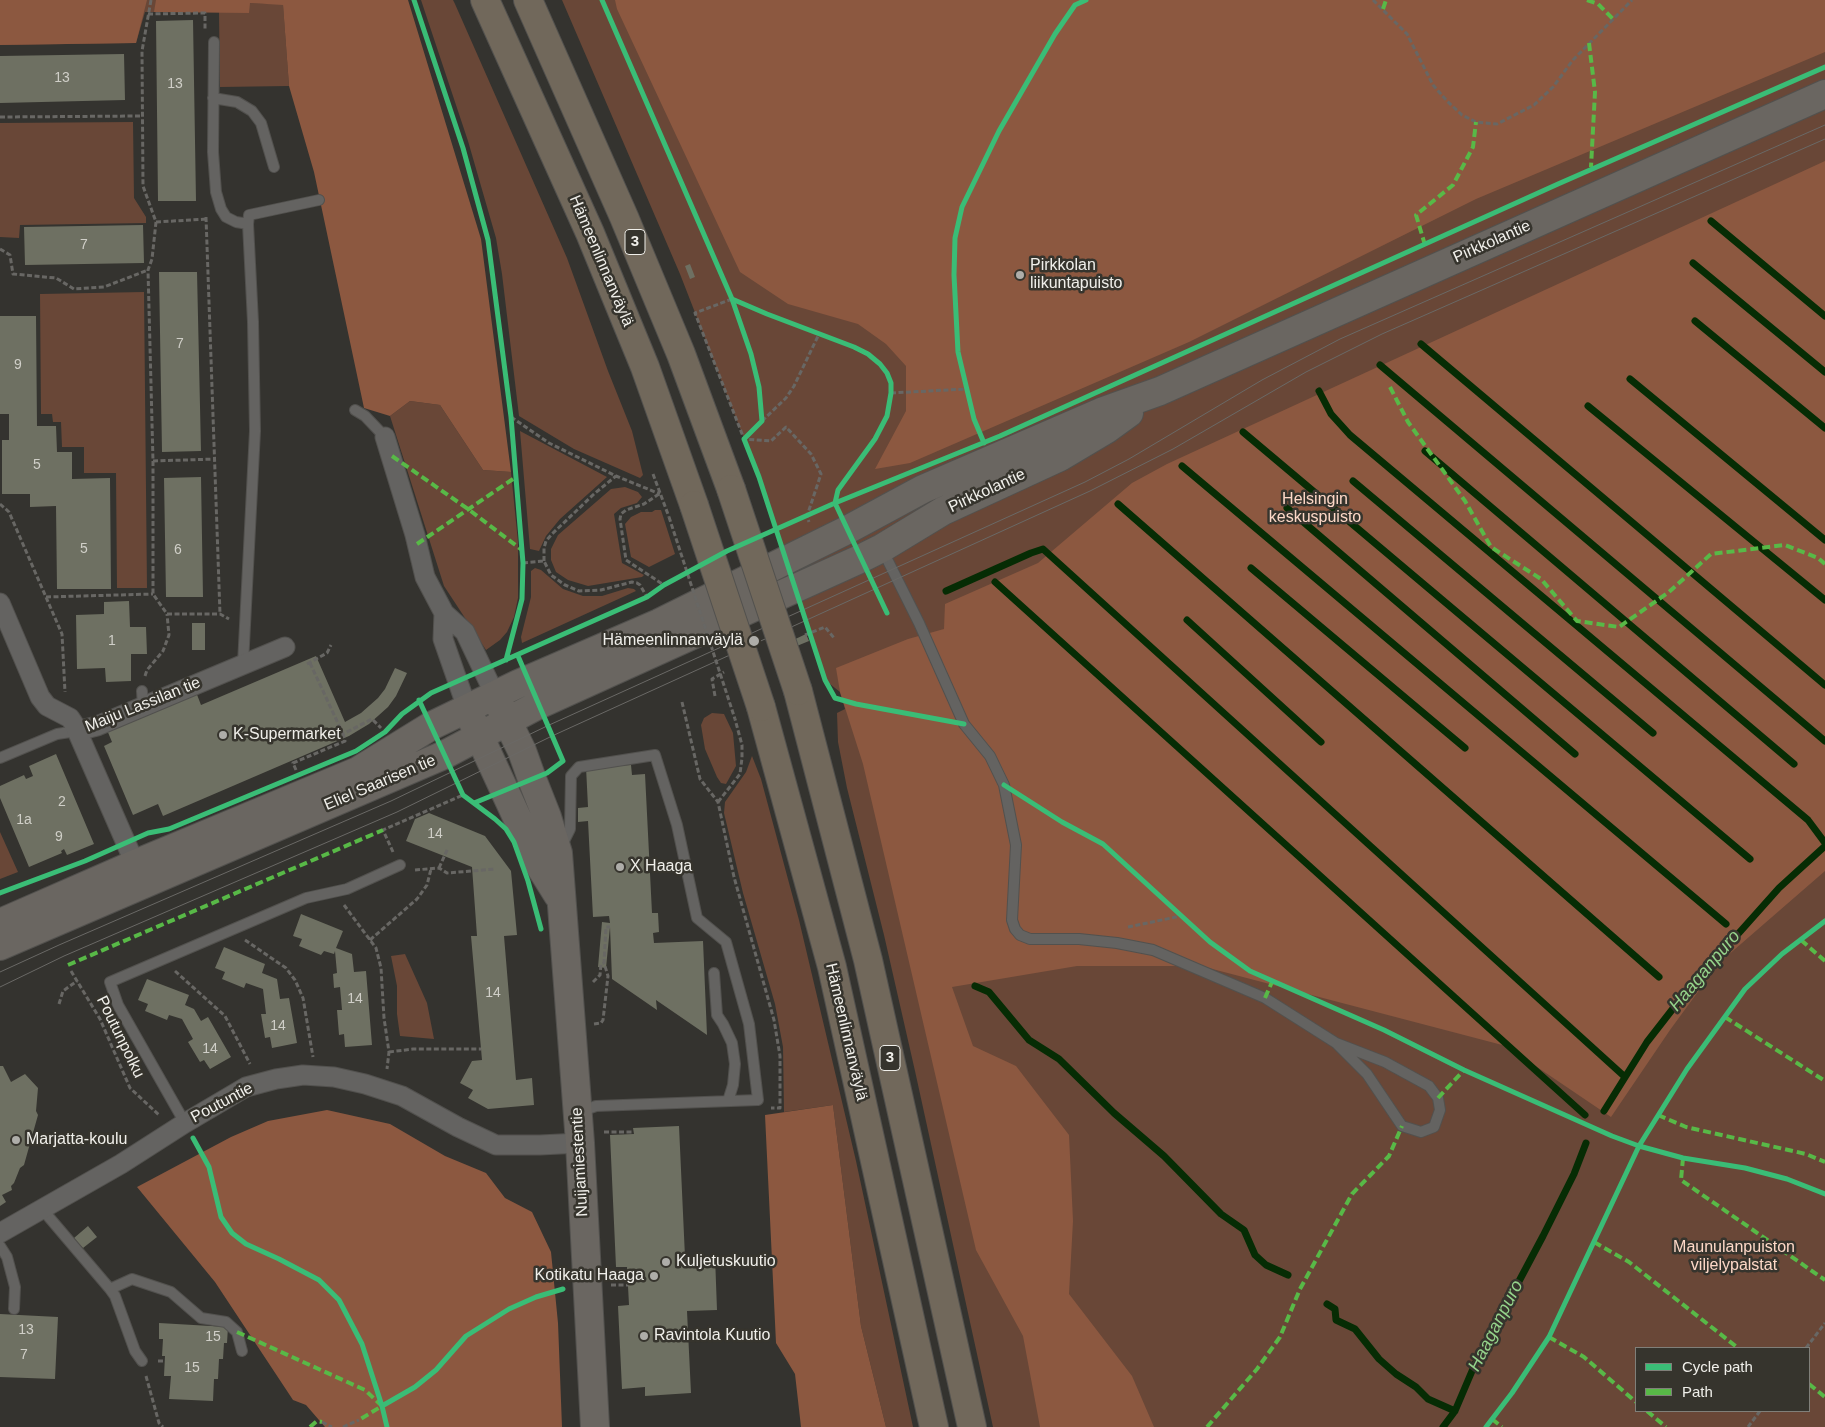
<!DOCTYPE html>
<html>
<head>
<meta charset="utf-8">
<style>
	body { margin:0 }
	#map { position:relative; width:1825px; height:1427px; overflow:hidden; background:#34332f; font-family:Arial,sans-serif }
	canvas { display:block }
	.legend { position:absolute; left:1635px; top:1347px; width:175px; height:65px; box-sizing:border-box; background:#36342d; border:1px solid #807f79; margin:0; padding:6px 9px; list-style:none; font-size:15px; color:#f0efea }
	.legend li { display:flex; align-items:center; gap:10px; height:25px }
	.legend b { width:25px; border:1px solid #807f79 }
</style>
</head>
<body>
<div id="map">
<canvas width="1825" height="1427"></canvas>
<ul class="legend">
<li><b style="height:6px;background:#3abd76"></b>Cycle path</li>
<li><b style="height:6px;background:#58b947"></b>Path</li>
</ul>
</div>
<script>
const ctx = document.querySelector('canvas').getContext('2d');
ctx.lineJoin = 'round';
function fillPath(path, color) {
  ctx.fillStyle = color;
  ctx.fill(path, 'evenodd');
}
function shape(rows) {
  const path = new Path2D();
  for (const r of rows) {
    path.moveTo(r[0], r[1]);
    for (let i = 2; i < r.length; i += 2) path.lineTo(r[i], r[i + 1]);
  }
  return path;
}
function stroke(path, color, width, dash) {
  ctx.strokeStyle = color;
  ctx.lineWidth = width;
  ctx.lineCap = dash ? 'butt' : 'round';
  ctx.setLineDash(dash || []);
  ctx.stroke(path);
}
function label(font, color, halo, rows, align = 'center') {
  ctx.font = font + ' Arial,sans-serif';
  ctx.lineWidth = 5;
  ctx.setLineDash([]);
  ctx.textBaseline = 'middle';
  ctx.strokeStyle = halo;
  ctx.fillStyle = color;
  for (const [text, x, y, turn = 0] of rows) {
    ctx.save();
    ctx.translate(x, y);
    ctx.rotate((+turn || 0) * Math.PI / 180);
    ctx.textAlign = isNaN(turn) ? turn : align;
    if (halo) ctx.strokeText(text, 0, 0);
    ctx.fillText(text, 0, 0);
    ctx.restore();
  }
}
const green = shape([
	[0,0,250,0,250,3,283,4,289,86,220,87,219,12,145,12,136,43,0,45],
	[421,0,453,0,455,4,567,258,608,371,632,431,643,475,640,478,574,449,519,416,502,274,496,238,468,141],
	[562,0,1825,0,1825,1427,993,1427,915,1071,884,935,847,788,838,742,837,713,845,709,840,692,825,680,759,477,680,274],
	[1636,1348,1809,1348,1809,1411,1636,1411],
	[133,122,134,198,146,217,146,223,20,225,19,238,0,237,0,123],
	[144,292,147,588,117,588,116,473,84,473,84,447,62,447,61,422,53,422,52,414,41,414,40,294],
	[410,401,440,405,483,470,511,472,518,542,518,598,514,617,507,632,500,640,486,650,444,586,390,416],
	[520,431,607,477,560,519,546,536,539,551,530,549],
	[625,487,638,492,642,497,637,503,621,508,614,514,622,563,644,575,642,577,588,586,568,580,556,572,551,560,551,549,558,535,611,489],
	[655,510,661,510,675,554,649,567,631,557,625,524,631,517,641,512,652,512],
	[535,568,541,570,563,589,583,596,602,596,628,588,634,589,636,591,522,643,521,637,531,597,531,571],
	[712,713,724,714,733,733,736,766,726,784,721,783,717,777,705,749,701,725,704,718],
	[752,756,761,779,799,920,856,1161,913,1427,886,1427,861,1326,833,1105,784,1112,783,1047,775,1004,743,893,724,813,725,802,746,772],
	[0,832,18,872,0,879],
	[405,954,427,1003,434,1039,400,1036,397,1014,397,986,391,956]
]);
const forest = shape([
	[0,0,147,0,136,43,0,45],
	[156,0,408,0,481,239,511,472,483,470,440,405,410,401,390,416,364,408,314,172,289,86,283,5,250,3,249,13,154,12],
	[615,0,1825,0,1825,52,1476,199,1189,342,910,463,875,469,906,411,906,366,886,344,858,324,788,304,740,272,617,9],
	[1825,161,1825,871,1719,963,1670,1030,1611,1117,1506,1046,1201,966,1077,966,952,987,973,1046,1016,1066,1069,1135,1073,1221,1069,1294,1132,1376,1154,1427,1040,1427,1023,1336,976,1250,863,764,840,692,836,668,908,639,944,629,945,604,1038,563,1132,483,1167,464],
	[833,1105,861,1326,886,1427,801,1427,795,1374,776,1343,765,1115],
	[327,1110,390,1124,445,1156,486,1173,505,1198,532,1212,551,1252,558,1323,562,1427,325,1427,306,1405,293,1400,215,1282,137,1187,231,1137,268,1121]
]);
const stream = shape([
	[1711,221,1825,316],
	[1693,263,1825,372],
	[1695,321,1825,428],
	[1421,344,1825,685],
	[1380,365,1825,741],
	[1630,379,1825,540],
	[1319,391,1331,414,1350,435,1808,820,1825,843],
	[1588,406,1825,600],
	[1243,432,1750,859],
	[1425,451,1794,764],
	[1182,466,1726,924],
	[1353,481,1653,733],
	[1118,504,1659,977],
	[1287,508,1575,754],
	[1251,568,1465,748],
	[995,582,1585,1115],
	[946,591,1031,553,1043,549,1625,1077],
	[1187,620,1321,742],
	[975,986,989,992,1029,1040,1059,1059,1114,1113,1164,1156,1221,1214,1244,1230,1255,1255,1266,1265,1288,1275],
	[1604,1111,1647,1042,1710,961,1738,934,1779,888,1825,846],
	[1327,1304,1335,1309,1336,1320,1355,1329,1379,1359,1396,1374,1416,1387,1428,1399,1455,1411],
	[1443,1427,1455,1411,1475,1364,1543,1236,1574,1174,1586,1143]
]);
const building = shape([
	[193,20,196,201,158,201,156,21],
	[124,54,125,100,0,103,0,56],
	[143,225,144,263,25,265,24,227],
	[690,264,695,277,690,279,685,266],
	[159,272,197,272,201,451,162,452],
	[0,316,36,316,37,426,56,426,57,452,72,452,72,479,110,478,111,589,57,589,56,506,30,507,30,494,2,494,2,440,9,440,9,414,0,414],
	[201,477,203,597,166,597,164,478],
	[129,601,130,627,146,627,147,654,131,654,131,681,106,682,105,668,77,669,76,615,104,614,104,602],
	[192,623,205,623,205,650,192,650],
	[806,634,809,641,792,648,789,642],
	[316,656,345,722,361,713,378,698,385,689,395,668,407,673,396,696,388,707,369,724,349,736,163,816,158,804,133,815,104,746,112,742,107,730,196,692,201,705],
	[56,754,94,844,67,855,64,849,61,851,62,853,29,867,0,798,0,786,24,775,26,779,33,776,29,766],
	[631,765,632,775,645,774,652,913,658,913,659,932,653,933,654,943,703,941,707,1035,656,1000,657,1010,612,979,610,927,606,968,598,967,602,922,610,923,609,916,593,917,588,821,578,822,578,808,588,807,586,767],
	[429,813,485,836,511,871,517,935,504,936,516,1080,532,1078,534,1105,488,1109,468,1098,473,1090,460,1083,472,1061,482,1060,471,936,477,936,472,867,406,841,415,819],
	[301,914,343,931,336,948,352,954,354,972,366,971,372,1045,345,1047,344,1034,339,1035,337,1010,342,1010,340,987,334,988,333,974,337,973,335,951,334,954,324,951,321,955,299,946,302,939,293,936],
	[224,947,265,964,262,973,277,979,280,999,289,998,297,1043,272,1048,270,1037,265,1038,261,1014,266,1014,263,989,246,983,244,988,222,979,225,972,215,968],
	[147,979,189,995,185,1005,194,1009,201,1021,208,1017,231,1057,210,1069,204,1060,200,1062,188,1042,193,1039,182,1019,169,1015,167,1020,145,1011,148,1004,138,1000],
	[0,1066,3,1066,11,1082,25,1074,38,1088,36,1111,38,1115,24,1165,20,1168,14,1183,11,1186,12,1190,2,1195,6,1202,0,1206],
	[679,1126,685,1257,715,1256,717,1310,687,1311,691,1393,645,1396,645,1387,622,1389,618,1306,629,1305,627,1267,616,1267,610,1135,634,1134,633,1128],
	[88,1226,97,1237,83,1248,74,1238],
	[0,1314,58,1317,55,1379,0,1377],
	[159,1323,228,1327,227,1343,224,1343,223,1359,219,1359,218,1379,214,1379,213,1401,169,1399,171,1376,164,1376,165,1356,162,1356,163,1339,159,1339]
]);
const path = shape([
	[151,0,142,51,143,186,156,222,152,259,148,270,153,461,153,594,167,614,220,614,229,619],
	[1373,0,1407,34,1433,85,1447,101,1462,115,1476,122,1497,124,1534,105,1553,87,1573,60,1632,0],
	[148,14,205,13,205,29],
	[0,117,142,116],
	[206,217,220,614],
	[156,222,208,219],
	[0,249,10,255,13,274,56,278,74,289,104,287,148,270],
	[732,299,695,313,744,439,771,441,786,427,811,454,821,474,807,516,809,522],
	[891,393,966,389],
	[511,417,549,443,616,476,660,494],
	[762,421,786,398,794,386,819,334],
	[153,461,216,459],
	[653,474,669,517],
	[659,494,644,504,626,510,621,514,620,519,626,560,664,585],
	[0,504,9,512,62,634,65,692],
	[544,561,544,548,546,541,552,534,594,494,616,476],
	[523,563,544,561,551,575,565,585,579,591,601,590,632,582,637,583,640,585,647,597],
	[46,597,153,594],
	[805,635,825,627,834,638],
	[310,663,343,734,372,719,381,728],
	[307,664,327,653,331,645],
	[145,676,147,670,163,651,169,635,167,614],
	[715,696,712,679,724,672],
	[682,702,700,779,718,802,734,877,774,1020,780,1056,780,1108,771,1108],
	[296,770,293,763,345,741,343,734],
	[718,802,740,774,742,758,742,745,735,719],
	[393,852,383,830,463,795],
	[439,868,448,848],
	[415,870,439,868,447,873,495,869],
	[344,905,376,948,381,968,384,1018,389,1052,387,1069],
	[1128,927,1181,916],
	[245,940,286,968,295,980,303,998,313,1057],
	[370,940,417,899,427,885,431,869],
	[71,971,100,1019,130,1088,159,1115],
	[175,971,225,1016,250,1064],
	[593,982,600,975,601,964,604,963],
	[59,1004,63,991,77,981],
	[594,1024,601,1023,603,1020,608,976,604,963,606,927,610,927],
	[389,1052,413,1049,481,1049],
	[604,1132,634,1132],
	[195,1141,209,1167,221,1217,232,1233,246,1244,279,1259,319,1280,339,1300,362,1344,382,1406,387,1427],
	[611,1285,628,1285],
	[1806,1348,1825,1323],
	[158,1361,165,1361],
	[146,1376,159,1423,163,1427],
	[382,1406,415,1387,436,1370,466,1336,509,1309,536,1297,563,1289],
	[322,1422,332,1427],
	[343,1427,359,1420],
	[1748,1427,1760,1411]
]);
const lane = shape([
	[214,42,213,152,216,192,221,209,226,217,236,222,248,224],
	[213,98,237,102,252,111,261,123,274,167],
	[355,410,365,416,385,437],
	[882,549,919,623,964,724,990,756,1004,785,1016,845,1012,920,1015,929,1020,935,1030,939,1079,939,1117,943,1153,950,1265,998,1336,1043,1385,1062,1429,1086,1438,1098,1440,1110,1434,1127,1421,1132,1402,1126,1367,1074,1336,1043],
	[243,664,255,431,253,322,248,224,249,215,319,200],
	[142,691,143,706],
	[0,758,57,734,77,731],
	[561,847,570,829,571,776,579,767,655,755,677,825,697,918,726,942,749,1024,758,1100,596,1106,579,1112],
	[714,973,717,1015,723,1024,732,1043,735,1064,733,1085,728,1101],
	[185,1123,118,1005,110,982,306,898,347,889,400,865],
	[42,1209,110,1289,132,1279,171,1292,201,1318,226,1322,237,1332,242,1351],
	[0,1246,7,1257,15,1287,14,1309],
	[110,1289,115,1296,135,1351,142,1361]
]);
const street = shape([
	[385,437,415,535,425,577,444,613,465,632,495,695],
	[0,603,40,697,47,706,70,718,74,724,140,875],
	[444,613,443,639,467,708],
	[77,731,97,726,285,647],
	[0,1233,121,1164,185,1123,246,1087,276,1079,303,1075,334,1077,365,1084,402,1096,458,1127,496,1145,540,1145,580,1143]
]);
const secondary = shape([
	[500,706,522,751,532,779,547,817,558,853,580,1143,595,1427],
	[472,720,538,863,558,895],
	[0,923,135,864,358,771,431,726,518,684,659,623,847,530,923,489,1101,412,1160,391,1825,94],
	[0,946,444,755,538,705,860,559,882,548,943,511,1060,457,1107,429,1129,413]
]);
const highway = shape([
	[485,0,590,233,645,367,694,505],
	[528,0,624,217,681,354,731,489],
	[798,691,868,960,972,1427],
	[761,707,832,967,934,1427]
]);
const tram = shape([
	[0,972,59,945,391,801,547,726,1085,482,1129,459,1262,380,1340,339,1825,125],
	[0,987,64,956,397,812,552,736,1090,491,1173,449,1306,372,1382,334,1825,139]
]);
const pathBridge = shape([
	[669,517,735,719]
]);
const highwayBridge = shape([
	[731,489,798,691],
	[694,505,761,707]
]);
const quiet = shape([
	[1587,0,1598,4,1613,19],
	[1383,9,1386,0],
	[1589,43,1595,92,1591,167],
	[1425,245,1416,215,1453,185,1473,147,1476,122],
	[1390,387,1408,422,1465,501,1491,547,1541,579,1577,621,1619,627,1669,592,1711,554,1785,545,1818,558,1825,564],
	[392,456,468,509,522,550],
	[417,544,516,477],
	[1801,940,1825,961],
	[68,965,383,830],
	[1265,998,1272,982],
	[1725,1017,1825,1081],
	[1438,1098,1464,1070],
	[1658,1115,1686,1127,1806,1154,1825,1162],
	[1683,1158,1681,1180,1825,1280],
	[1594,1242,1629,1262,1738,1348],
	[237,1332,365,1390,382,1406,359,1420],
	[1549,1337,1584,1357,1636,1402],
	[1809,1384,1825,1397],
	[1647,1411,1666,1427],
	[1492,1419,1502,1427],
	[310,1427,317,1421,322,1422],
	[1207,1427,1257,1369,1280,1337,1300,1289,1352,1194,1389,1156,1402,1126]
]);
const cycleway = shape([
	[414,0,463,148,488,240,511,417,523,563,522,599,506,660],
	[602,0,732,299,767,314,854,347,868,354,880,364,887,373,891,383,891,393,887,416,875,439,838,490,835,503,887,613],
	[732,299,751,354,759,387,762,421,744,439,759,477,825,680,835,698,856,704,964,724],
	[984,443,974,419,958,352,954,275,955,238,962,207,999,131,1055,34,1075,5,1086,0],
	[419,700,463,795,495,819,506,829,514,842,528,881,541,929],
	[1004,785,1062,822,1103,844,1210,942,1250,971,1384,1030,1464,1070,1612,1136,1639,1146,1683,1158,1745,1168,1787,1179,1825,1194],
	[474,803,547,773,563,761,518,656],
	[0,893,85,861,148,833,169,829,356,751,385,732,402,714,431,693,647,597,664,585,727,551,835,503,1000,436,1558,184,1825,67],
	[193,1138,209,1167,221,1217,232,1233,246,1244,279,1259,319,1280,339,1300,362,1344,382,1406,387,1427],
	[382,1406,415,1387,436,1370,466,1336,509,1309,536,1297,563,1289],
	[1486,1427,1512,1393,1549,1337,1639,1146,1687,1069,1745,989,1782,954,1825,921]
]);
const markers = [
	[1020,275,5,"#aeada9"],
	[754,641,6,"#aeada9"],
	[223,735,5,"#aeada9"],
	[620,867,5,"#aeada9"],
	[16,1140,5,"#aeada9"],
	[666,1262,5,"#aeada9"],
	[654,1276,5,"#aeada9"],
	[644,1336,5,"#aeada9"]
];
const numberNames = [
	["13",62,78],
	["13",175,84],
	["7",84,245],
	["7",180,344],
	["9",18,365],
	["5",37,465],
	["5",84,549],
	["6",178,550],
	["1",112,641],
	["2",62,802],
	["1a",24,820],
	["14",435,834],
	["9",59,837],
	["14",493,993],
	["14",355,999],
	["14",278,1026],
	["14",210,1049],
	["13",26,1330],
	["15",213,1337],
	["7",24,1355],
	["15",192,1368]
];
const shields = [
	[635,242,20],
	[890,1058,20]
];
const shieldNames = [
	["3",635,242],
	["3",890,1058]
];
const streetNames = [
	["Pirkkolantie",1492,242,-24],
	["Hämeenlinnanväylä",601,261,67],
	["Pirkkolantie",987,491,-25],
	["Maiju Lassilan tie",143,705,-22],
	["Eliel Saarisen tie",380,783,-23],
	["Hämeenlinnanväylä",846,1032,77],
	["Poutunpolku",120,1037,64],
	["Poutuntie",222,1103,-28],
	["Nuijamiestentie",580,1162,-93]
];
const poiNames = [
	["Pirkkolan",1030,266],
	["liikuntapuisto",1030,284],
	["Hämeenlinnanväylä",743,641,"right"],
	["K-Supermarket",233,735],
	["X Haaga",630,867],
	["Marjatta-koulu",26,1140],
	["Kuljetuskuutio",676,1262],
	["Kotikatu Haaga",644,1276,"right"],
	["Ravintola Kuutio",654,1336]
];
const parkNames = [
	["Helsingin",1315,500],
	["keskuspuisto",1315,518],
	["Maunulanpuiston",1734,1248],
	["viljelypalstat",1734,1266]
];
const waterNames = [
	["Haaganpuro",1705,971,-50],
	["Haaganpuro",1496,1326,-63]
];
fillPath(green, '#694737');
fillPath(forest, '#8c5840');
stroke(stream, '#062c04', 7);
fillPath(building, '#6e7062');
stroke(lane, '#52514e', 12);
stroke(street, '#52514e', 21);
stroke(secondary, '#52514e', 30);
stroke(highway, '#52514e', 30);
stroke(path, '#686764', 3, [5, 2.5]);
stroke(lane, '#646361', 10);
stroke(street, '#646361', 19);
stroke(secondary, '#6a6661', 28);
stroke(highway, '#71685b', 28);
stroke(tram, '#6a6966', 1);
stroke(highwayBridge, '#52514e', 30, []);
stroke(pathBridge, '#686764', 3, [5, 2.5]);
stroke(highwayBridge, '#71685b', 28);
stroke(quiet, '#58b947', 4, [8, 4]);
stroke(cycleway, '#3abd76', 5);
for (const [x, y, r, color] of markers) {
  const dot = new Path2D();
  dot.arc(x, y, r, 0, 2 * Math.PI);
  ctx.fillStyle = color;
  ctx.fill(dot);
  stroke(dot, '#36342d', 2);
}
label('14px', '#d0cfc8', null, numberNames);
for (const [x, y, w] of shields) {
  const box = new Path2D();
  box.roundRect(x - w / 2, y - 12.5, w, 25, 4);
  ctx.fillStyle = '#36342d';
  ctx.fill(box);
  stroke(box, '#f0efea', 1);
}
label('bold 15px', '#f0efea', null, shieldNames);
label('16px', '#f0efea', '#36342d', streetNames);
label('16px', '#f0efea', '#36342d', poiNames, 'left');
label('16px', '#fdd8c7', '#36342d', parkNames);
label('italic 18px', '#95d38b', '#36342d', waterNames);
</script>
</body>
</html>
